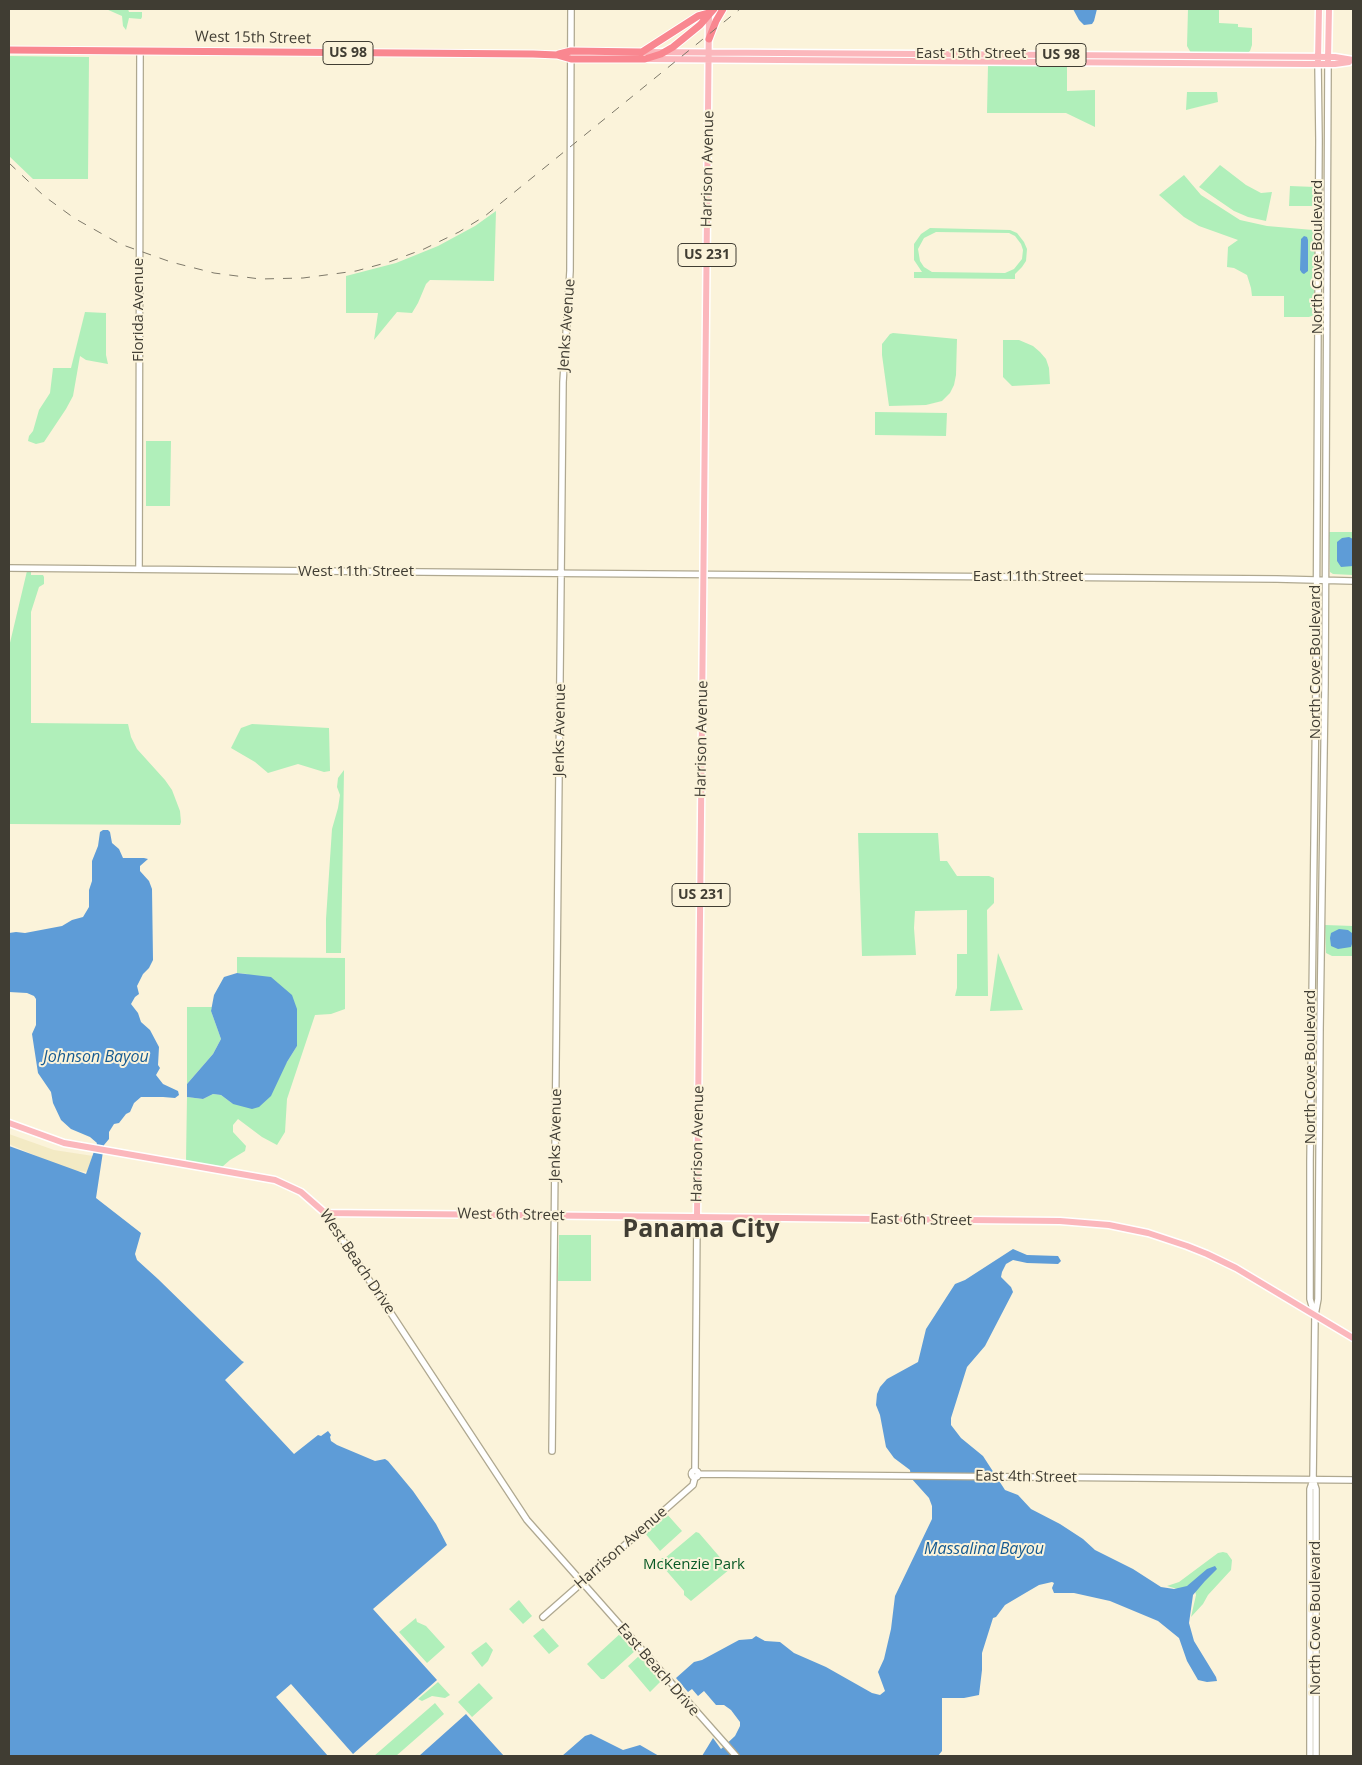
<!DOCTYPE html>
<html>
<head>
<meta charset="utf-8">
<style>
	body { margin:0 }
	#map { position:relative; width:1362px; height:1765px; overflow:hidden; background:#fbf3da; font-family:"Open Sans",sans-serif }
	canvas { display:block }
	.frame { position:absolute; inset:0; border:10px solid #403d33; pointer-events:none }
</style>
</head>
<body>
<div id="map">
<canvas width="1362" height="1765"></canvas>
<div class="frame"></div>
</div>
<script>
const ctx = document.querySelector('canvas').getContext('2d');
ctx.lineJoin = 'round';
function fillPath(path, color) {
  ctx.fillStyle = color;
  ctx.fill(path, 'evenodd');
}
function shape(rows) {
  const path = new Path2D();
  for (const r of rows) {
    if (r.length === 3) {
      path.moveTo(r[0] + r[2], r[1]);
      path.arc(r[0], r[1], r[2], 0, 2 * Math.PI);
      continue;
    }
    path.moveTo(r[0], r[1]);
    for (let i = 2; i < r.length; i += 2) path.lineTo(r[i], r[i + 1]);
  }
  return path;
}
function stroke(path, color, width, dash) {
  ctx.strokeStyle = color;
  ctx.lineWidth = width;
  ctx.lineCap = dash ? 'butt' : 'round';
  ctx.setLineDash(dash || []);
  ctx.stroke(path);
}
function label(font, color, halo, rows, align = 'center') {
  ctx.font = font + ' "Open Sans",sans-serif';
  ctx.lineWidth = 4;
  ctx.setLineDash([]);
  ctx.textBaseline = 'middle';
  ctx.strokeStyle = halo;
  ctx.fillStyle = color;
  for (const [text, x, y, turn = 0] of rows) {
    ctx.save();
    ctx.translate(x, y);
    ctx.rotate((+turn || 0) * Math.PI / 180);
    ctx.textAlign = isNaN(turn) ? turn : align;
    if (halo) ctx.strokeText(text, 0, 0);
    ctx.fillText(text, 0, 0);
    ctx.restore();
  }
}
const green = shape([
	[106,9,128,9,129,12,142,12,142,17,141,19,129,18,126,30,123,26,122,16],
	[1188,9,1219,9,1219,23,1238,24,1238,27,1252,28,1252,45,1250,51,1246,54,1191,53,1187,46],
	[9,56,89,57,88,179,33,179,9,156],
	[988,65,1067,65,1067,91,1095,90,1095,127,1066,113,987,113],
	[1187,92,1217,92,1218,102,1186,110],
	[1220,165,1246,185,1261,193,1272,192,1266,221,1248,217,1234,211,1199,187],
	[1184,175,1201,195,1240,220,1267,226,1313,230,1315,234,1314,315,1309,317,1284,317,1284,296,1252,296,1251,288,1247,275,1234,268,1227,267,1228,247,1238,240,1199,226,1184,217,1159,195],
	[1290,186,1315,187,1315,206,1289,206],
	[496,211,494,281,430,280,426,284,418,303,412,313,397,312,374,340,378,313,346,313,346,276,396,263,438,246,475,226],
	[930,228,1010,230,1017,233,1024,242,1027,249,1026,261,1022,267,1015,274,1015,279,914,278,914,272,922,272,914,260,914,244,921,234],
	[936,232,1009,233,1015,236,1021,244,1023,250,1022,259,1014,269,1005,273,932,272,924,267,920,261,918,249,924,238],
	[85,312,106,313,106,355,108,364,86,360,80,356,73,396,66,409,44,442,36,444,28,441,29,436,33,431,39,410,50,393,53,368,71,368],
	[893,333,957,339,956,375,954,385,950,393,942,401,926,405,889,406,882,355,882,344,890,334],
	[1003,340,1019,340,1033,346,1040,352,1046,359,1049,368,1050,384,1012,386,1003,377],
	[875,412,947,413,946,436,875,435],
	[146,441,171,441,170,506,146,506],
	[1329,532,1353,532,1353,575,1333,574,1330,572],
	[27,571,31,572,31,575,43,575,44,577,44,584,39,587,31,612,31,723,128,724,131,737,137,749,165,780,172,790,180,811,181,822,180,825,9,824,9,647],
	[252,724,329,728,330,771,324,772,298,764,268,773,255,762,231,748,241,728],
	[344,770,341,953,326,953,326,919,332,829,338,808,340,795,337,787,338,778],
	[858,833,938,833,940,861,947,861,957,876,989,876,994,878,994,903,987,910,988,996,955,996,957,988,957,954,967,954,967,910,915,911,914,928,916,955,862,956],
	[1325,925,1353,926,1353,956,1332,956,1326,953],
	[998,953,1023,1010,990,1011],
	[237,957,345,958,345,1009,331,1014,315,1015,287,1099,285,1132,277,1145,262,1137,238,1119,233,1125,233,1132,246,1146,245,1151,230,1160,222,1167,186,1161,187,1097,203,1099,213,1094,221,1095,233,1104,287,1062,297,1046,247,974,237,973],
	[187,1007,212,1007,211,1011,221,1039,213,1054,187,1084],
	[559,1235,591,1235,591,1281,558,1281],
	[666,1513,682,1531,660,1551,644,1532],
	[696,1532,699,1533,730,1569,691,1601,684,1595,684,1591,664,1568,660,1568,658,1563,662,1558,665,1558],
	[1223,1552,1227,1553,1232,1560,1231,1570,1208,1595,1203,1604,1191,1617,1196,1595,1195,1591,1181,1590,1167,1586,1179,1582,1218,1553],
	[519,1600,532,1616,523,1624,509,1609],
	[416,1618,417,1622,426,1626,445,1647,427,1663,399,1632],
	[543,1628,559,1646,549,1654,533,1636],
	[622,1632,636,1650,604,1679,601,1679,587,1664],
	[486,1642,493,1650,488,1661,482,1667,471,1653],
	[640,1655,642,1655,663,1679,650,1692,628,1666],
	[438,1682,450,1695,445,1698,432,1696,422,1701,418,1699],
	[479,1683,493,1698,472,1717,458,1702],
	[435,1703,444,1714,396,1756,374,1756]
]);
const sand = shape([
	[9,1134,54,1150,93,1156,87,1172,68,1170,9,1144]
]);
const water = shape([
	[1073,9,1097,9,1094,21,1092,24,1084,25,1079,20],
	[1304,236,1307,237,1308,240,1308,271,1304,274,1302,273,1300,270,1301,239],
	[1349,537,1353,539,1353,566,1341,567,1337,561,1337,542,1342,538],
	[103,830,108,830,110,832,112,843,119,849,123,858,144,858,148,859,140,866,140,871,149,881,152,889,153,960,149,968,143,974,137,986,139,994,135,997,131,1004,138,1013,141,1022,150,1030,159,1047,158,1065,160,1068,156,1075,163,1084,178,1091,179,1095,175,1098,163,1097,141,1097,134,1103,130,1112,126,1114,119,1123,114,1124,109,1132,109,1139,104,1145,96,1198,141,1233,135,1254,137,1260,158,1279,242,1361,244,1362,225,1380,294,1454,318,1435,321,1436,328,1431,331,1435,330,1437,331,1441,337,1445,375,1461,385,1459,388,1461,413,1491,436,1524,447,1545,373,1609,437,1680,353,1754,291,1684,276,1697,328,1756,9,1756,9,1146,86,1174,97,1143,90,1137,71,1129,61,1120,53,1103,51,1092,38,1073,32,1034,36,1025,36,999,34,996,27,993,9,992,9,933,16,932,25,933,62,926,72,920,83,917,89,907,89,890,92,881,92,861,98,846,100,832],
	[1339,929,1348,930,1352,933,1352,944,1351,947,1338,949,1331,946,1330,938,1331,933],
	[237,973,271,977,292,995,297,1009,297,1046,287,1062,271,1096,259,1107,252,1109,233,1104,221,1095,213,1094,203,1099,187,1097,187,1084,213,1054,221,1039,211,1011,214,995,224,977],
	[1013,1249,1027,1255,1058,1256,1061,1261,1058,1264,1027,1263,1013,1260,1006,1264,1002,1272,1001,1277,1011,1287,1013,1292,985,1346,967,1367,951,1418,951,1425,961,1438,983,1456,1005,1490,1018,1495,1031,1509,1060,1524,1083,1539,1095,1550,1133,1569,1161,1587,1174,1589,1187,1586,1207,1569,1215,1566,1217,1569,1205,1581,1193,1595,1189,1623,1194,1641,1216,1677,1217,1681,1207,1682,1198,1680,1187,1661,1179,1638,1158,1621,1110,1601,1074,1593,1054,1593,1052,1588,1054,1583,1052,1582,1039,1585,1027,1592,1005,1605,996,1617,993,1618,982,1653,982,1670,979,1695,964,1698,942,1698,942,1751,938,1756,702,1756,713,1738,721,1749,735,1736,740,1726,740,1722,731,1710,724,1705,716,1705,704,1691,698,1696,692,1689,688,1692,676,1678,694,1662,702,1660,739,1640,752,1639,756,1636,765,1641,780,1642,794,1653,826,1667,872,1693,880,1695,885,1691,878,1672,884,1659,891,1629,895,1596,932,1519,932,1506,929,1498,911,1478,910,1470,894,1458,886,1447,880,1415,876,1405,877,1394,880,1387,887,1379,918,1362,926,1329,955,1284,965,1280],
	[466,1714,504,1756,419,1756],
	[591,1734,623,1750,640,1745,659,1756,562,1756,585,1736]
]);
const secondary = shape([
	[9,568,525,573,1277,579,1353,581],
	[139,569,140,51],
	[325,1213,527,1520,736,1756],
	[1314,1313,1310,1299,1310,1161,1316,685,1319,140,1318,64],
	[552,1451,563,382,570,271,571,9],
	[695,1470,697,1217],
	[695,1474,3.5],
	[698,1474,1353,1480],
	[1313,1480,1316,1489,1316,1756],
	[543,1617,693,1485,695,1477],
	[1310,1756,1310,1489,1313,1480,1315,1315,1318,1299,1320,1028,1325,683,1328,64]
]);
const primary = shape([
	[642,52,1335,57,1353,60],
	[649,59,1307,64,1335,64,1349,62],
	[1318,60,1319,9],
	[1328,60,1329,9],
	[9,1123,64,1143,275,1180,301,1192,325,1213,1060,1221,1109,1225,1148,1233,1187,1246,1207,1254,1236,1268,1353,1338],
	[697,1217,709,13]
]);
const highway = shape([
	[709,39,716,21,723,9],
	[9,50,533,54,557,55,571,59,645,59,661,54,673,47,700,25,714,9],
	[559,54,571,51,642,52,698,16,709,13]
]);
const rail = shape([
	[9,163,44,196,74,218,120,244,171,262,214,273,260,279,303,278,356,271,389,262,424,249,459,232,485,216,740,9]
]);
const shields = [
	[348,53,50],
	[1061,55,50],
	[707,255,58],
	[701,895,58]
];
const shieldNames = [
	["US 98",348,53],
	["US 98",1061,55],
	["US 231",707,255],
	["US 231",701,895]
];
const streetNames = [
	["West 15th Street",253,38,1],
	["East 15th Street",971,54],
	["Harrison Avenue",708,169,-89],
	["North Cove Boulevard",1318,257,-90],
	["Florida Avenue",139,310,-90],
	["Jenks Avenue",567,325,-86],
	["West 11th Street",356,572],
	["East 11th Street",1028,577],
	["North Cove Boulevard",1316,662,-90],
	["Jenks Avenue",560,730,-89],
	["Harrison Avenue",702,739,-89],
	["North Cove Boulevard",1311,1067,-90],
	["Jenks Avenue",556,1135,-89],
	["Harrison Avenue",698,1144,-89],
	["West 6th Street",511,1215,1],
	["East 6th Street",921,1220,1],
	["West Beach Drive",357,1262,56],
	["East 4th Street",1026,1477,1],
	["Harrison Avenue",621,1548,-41],
	["North Cove Boulevard",1316,1618,-90],
	["East Beach Drive",658,1670,49]
];
const parkNames = [
	["McKenzie Park",694,1565]
];
const waterNames = [
	["Johnson Bayou",96,1057],
	["Massalina Bayou",984,1549]
];
const townNames = [
	["Panama City",701,1230]
];
fillPath(green, '#b0efba');
fillPath(sand, '#f3eac4');
fillPath(water, '#5e9cd7');
stroke(secondary, '#afa890', 8);
stroke(primary, '#fff', 9);
stroke(highway, '#fff', 9);
stroke(secondary, '#fff', 5.5);
stroke(primary, '#fbb7bc', 6);
stroke(highway, '#f98790', 7);
stroke(rail, '#7d7869', 1, [9, 9]);
for (const [x, y, w] of shields) {
  const box = new Path2D();
  box.roundRect(x - w / 2, y - 11.5, w, 23, 4);
  ctx.fillStyle = '#fbf3da';
  ctx.fill(box);
  stroke(box, '#403d33', 1);
}
label('bold 14px', '#403d33', null, shieldNames);
label('15px', '#403d33', '#fbf3da', streetNames);
label('15px', '#085925', '#fbf3da', parkNames);
label('italic 16px', '#155a91', '#fbf3da', waterNames);
label('bold 25px', '#403d33', '#fbf3da', townNames);
</script>
</body>
</html>
